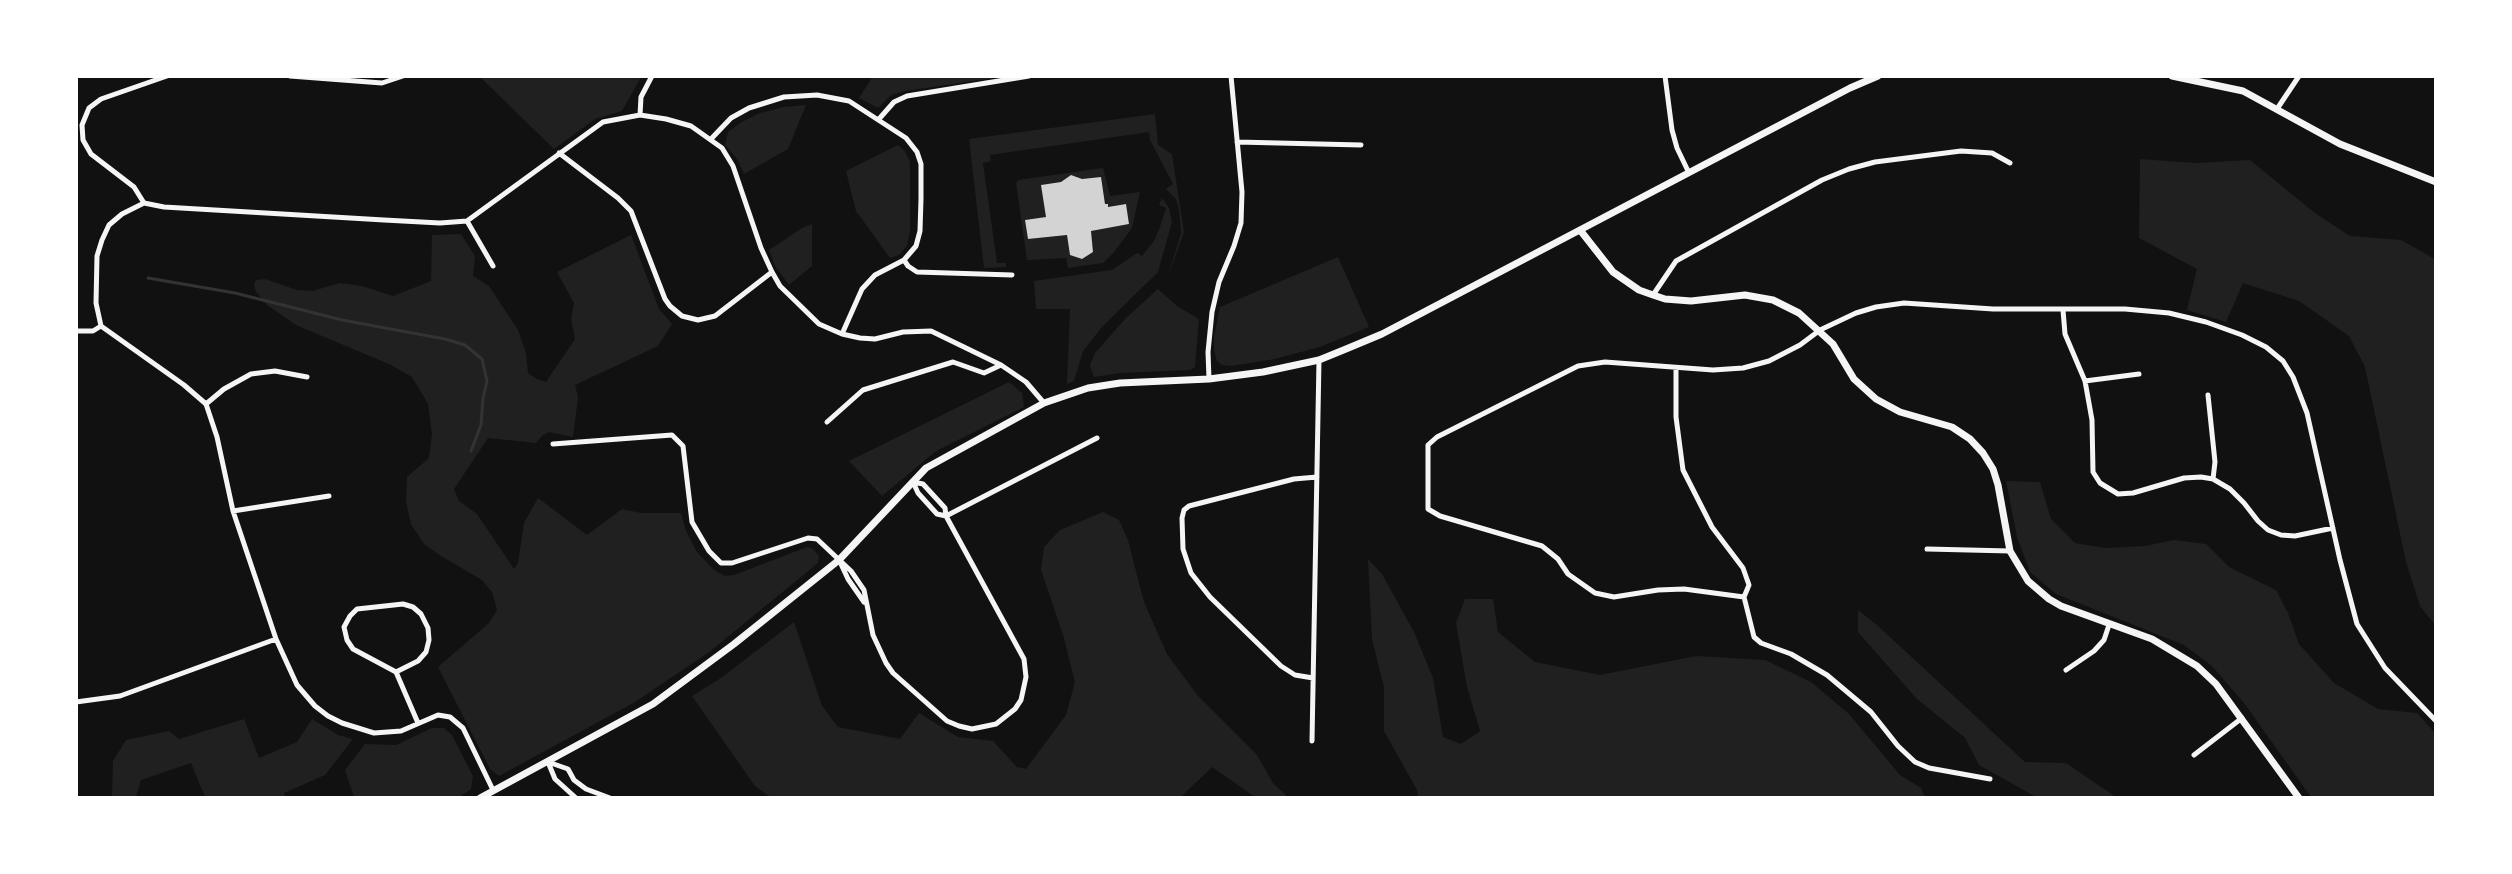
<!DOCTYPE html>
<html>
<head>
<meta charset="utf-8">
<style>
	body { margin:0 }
	#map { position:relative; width:2512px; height:874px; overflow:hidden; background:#111; font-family:Helvetica,sans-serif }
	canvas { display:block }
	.frame { position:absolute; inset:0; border:78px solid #fff; pointer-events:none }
</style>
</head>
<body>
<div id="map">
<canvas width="2512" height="874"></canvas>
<div class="frame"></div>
</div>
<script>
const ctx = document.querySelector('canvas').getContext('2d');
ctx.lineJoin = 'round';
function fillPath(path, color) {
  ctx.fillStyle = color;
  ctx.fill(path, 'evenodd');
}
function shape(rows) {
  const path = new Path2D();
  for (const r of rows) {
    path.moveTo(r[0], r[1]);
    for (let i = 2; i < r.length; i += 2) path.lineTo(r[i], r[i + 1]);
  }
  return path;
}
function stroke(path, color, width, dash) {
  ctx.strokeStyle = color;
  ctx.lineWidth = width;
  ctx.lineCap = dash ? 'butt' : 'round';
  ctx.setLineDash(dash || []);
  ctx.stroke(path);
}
const green = shape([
	[873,76,1001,76,1001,77,905,91,891,95,878,108,859,98],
	[480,77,641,77,622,111,595,119,554,149],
	[806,105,788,149,744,174,737,159,725,145,728,132,740,123,760,113,783,107],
	[1155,114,1158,145,1172,154,1184,232,1168,277,1181,233,1179,209,1176,199,1166,189,1173,184,1150,140,1149,132,990,155,991,161,983,163,997,263,1006,263,1006,267,984,268,969,139],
	[898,145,905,151,910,162,910,231,907,246,899,255,890,258,856,211,846,171],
	[2140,159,2196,163,2250,160,2315,213,2350,236,2401,240,2435,259,2435,625,2420,606,2406,562,2365,367,2349,336,2299,301,2243,283,2226,322,2187,310,2197,269,2139,238],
	[1103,168,1110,196,1140,192,1132,228,1114,252,1103,263,1068,268,1066,258,1027,260,1016,183,1018,180],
	[1071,175,1082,179,1101,177,1105,204,1108,207,1126,204,1129,224,1091,231,1093,252,1082,259,1070,255,1067,235,1028,239,1025,220,1046,217,1042,185,1061,182],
	[1162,198,1169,208,1172,222,1158,272,1102,327,1083,351,1074,381,1067,384,1070,309,1036,309,1034,281,1112,270,1137,253,1142,256,1154,241,1160,227,1166,208,1159,205],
	[812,224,812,266,789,285,775,266,769,250,802,228],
	[461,234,475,256,473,276,489,286,518,330,526,353,528,373,537,379,546,382,575,339,571,319,574,303,557,272,631,235,659,309,672,324,658,346,575,385,578,397,573,437,549,432,543,435,536,443,488,438,454,489,459,501,477,514,514,569,518,563,524,523,538,498,587,535,622,509,641,513,681,513,686,531,697,552,714,570,725,576,734,575,807,547,812,548,819,556,818,563,708,653,635,702,499,776,490,769,438,667,489,623,497,610,492,592,482,580,441,556,424,544,411,524,406,501,407,477,429,458,432,434,428,404,412,377,391,365,296,325,267,305,256,292,254,285,256,280,265,279,297,290,312,291,340,283,362,286,393,296,431,281,432,235],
	[1338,257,1369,327,1320,347,1275,359,1231,366,1222,365,1217,361,1214,351,1214,337,1220,307],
	[1158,289,1177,306,1199,319,1195,367,1190,370,1120,373,1094,377,1090,365,1095,353,1126,318],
	[1009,382,1022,393,1024,407,936,451,882,496,849,461],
	[2006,481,2040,482,2051,519,2075,543,2105,548,2145,546,2174,540,2206,544,2229,567,2276,590,2288,613,2299,644,2334,683,2378,709,2417,713,2435,733,2435,797,2311,797,2244,703,2212,666,2184,645,2056,594,2030,572,2017,537],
	[1103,512,1119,520,1128,540,1144,602,1167,654,1198,696,1257,755,1273,783,1288,797,1255,797,1212,767,1181,797,770,797,755,786,692,696,721,678,794,622,822,706,838,727,900,739,919,713,958,737,993,741,1017,767,1026,769,1066,715,1075,682,1064,638,1041,570,1044,547,1060,530],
	[1368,559,1382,574,1414,632,1433,678,1443,737,1461,744,1480,731,1467,687,1456,623,1465,599,1493,599,1498,632,1535,662,1600,675,1696,656,1765,660,1811,682,1849,714,1900,775,1921,788,1925,797,1418,797,1417,790,1384,731,1384,687,1372,639],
	[1858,610,1877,625,2025,762,2066,763,2116,797,2036,797,1979,765,1965,738,1917,699,1858,632],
	[244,719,259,758,297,742,312,719,338,735,353,739,325,775,284,793,285,797,205,797,191,763,141,780,136,797,112,797,113,761,126,740,169,731,179,739],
	[432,728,444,728,452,735,473,776,471,789,459,797,354,797,345,770,365,744,396,745]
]);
const stream = shape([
	[148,278,235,293,342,320,445,339,465,345,482,359,487,381,483,398,481,425,471,451]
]);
const building = shape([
	[1071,175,1082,179,1101,177,1105,204,1108,204,1108,207,1126,204,1129,224,1091,231,1093,252,1082,259,1070,255,1067,235,1028,239,1025,220,1046,217,1041,185,1061,182]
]);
const minor = shape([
	[290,76,382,83,403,76],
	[1665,76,1672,130,1677,148,1689,173],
	[2277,109,2299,76],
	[640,115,641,97,652,76],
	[879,119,894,102,907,96,1029,76],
	[711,139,731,118,749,108,784,97,817,95,849,101,906,138,917,152,921,164,921,199,920,231,916,246,904,260,875,275,862,289,842,334],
	[1237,142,1361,145],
	[559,153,618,198,631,211,665,299,670,306,682,316,698,320,715,316,772,272],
	[144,203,134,187,91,154,83,140,82,125,89,108,101,99,167,76],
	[467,221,493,266],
	[904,260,908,266,917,272,1012,275],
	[1653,295,1676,261,1822,180,1849,169,1875,162,1961,151,1992,153,2010,163],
	[2063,310,2065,334,2085,381,2092,420,2093,472,2100,483,2118,494,2133,493,2184,478,2201,477,2213,479,2230,489,2244,503,2258,521,2268,530,2281,535,2295,536,2333,528],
	[76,331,93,331,101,326],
	[1676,368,1676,417,1683,470,1712,527,1743,568,1749,585,1744,597],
	[1209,379,1208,352,1212,312,1219,282,1234,246,1241,223,1242,192,1231,76],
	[2085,381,2139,374],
	[2208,395,2215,462,2213,479],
	[206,404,224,389,251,374,275,371,307,377],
	[827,422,863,390,953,362,984,373,1001,365],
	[553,444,672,435,683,446,692,522,709,551,721,563,732,563,808,538,817,539,851,571,864,590,873,635,886,663,893,673,947,721,959,726,972,729,996,724,1015,709,1021,700,1026,677,1024,659,946,516,945,508,923,484,913,482],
	[913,482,918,493,937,514,946,516],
	[233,511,329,496],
	[946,516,1097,438],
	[1927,549,2010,551],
	[841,564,848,579,864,602],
	[1744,597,1684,589,1658,590,1614,597,1595,593,1568,574,1558,559,1542,546,1440,516,1428,509,1428,445,1437,437,1578,366,1605,362,1713,370,1743,368,1769,361,1800,345,1820,330,1856,313,1876,307,1904,303,1993,309,2125,309,2169,313,2206,322,2242,335,2266,347,2283,361,2293,377,2307,413,2340,560,2357,624,2385,668,2436,721],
	[1744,597,1754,637,1761,643,1791,654,1827,675,1871,712,1898,746,1915,762,1929,768,1990,779],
	[2066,670,2094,651,2104,640,2109,625],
	[396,672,418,661,426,652,429,640,428,628,421,614,413,607,403,604,357,609,350,616,344,627,347,640,353,649,396,672,418,723],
	[1313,678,1295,675,1281,666,1210,597,1191,573,1183,549,1182,518,1184,510,1189,506,1294,479,1317,477],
	[76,702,120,696,276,639],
	[1312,741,1319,360],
	[2194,755,2242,718],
	[493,790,463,728,450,717,438,715,401,731,374,733,342,723,328,716,315,706,297,685,276,639,233,511,217,437,206,404,184,385,101,326,96,303,97,256,102,240,109,225,122,214,144,203,164,207,384,220,440,223,467,221,603,122,640,115,666,119,691,126,722,148,733,166,761,248,772,272,780,286,819,324,842,334,860,338,875,339,903,332,931,331,1001,365,1026,382,1044,403],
	[576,798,555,779,548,762,568,769,574,780,586,789,610,798]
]);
const tertiary = shape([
	[2172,76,2243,91,2340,144,2436,182],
	[1580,230,1613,272,1639,290,1653,295,1665,299,1691,301,1745,295,1773,300,1799,313,1833,344,1854,379,1876,399,1900,412,1952,427,1970,439,1983,453,1993,469,1998,485,2010,551,2028,581,2049,599,2061,606,2152,639,2197,666,2216,684,2299,798],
	[480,798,653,704,734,644,839,560,926,468,1044,403,1088,388,1120,383,1209,379,1263,372,1319,360,1346,349,1382,334,1850,88,1878,76]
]);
fillPath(green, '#202020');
stroke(stream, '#333', 3);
fillPath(building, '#d3d3d3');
stroke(minor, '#f5f5f5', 5);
stroke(tertiary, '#f5f5f5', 7);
</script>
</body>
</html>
